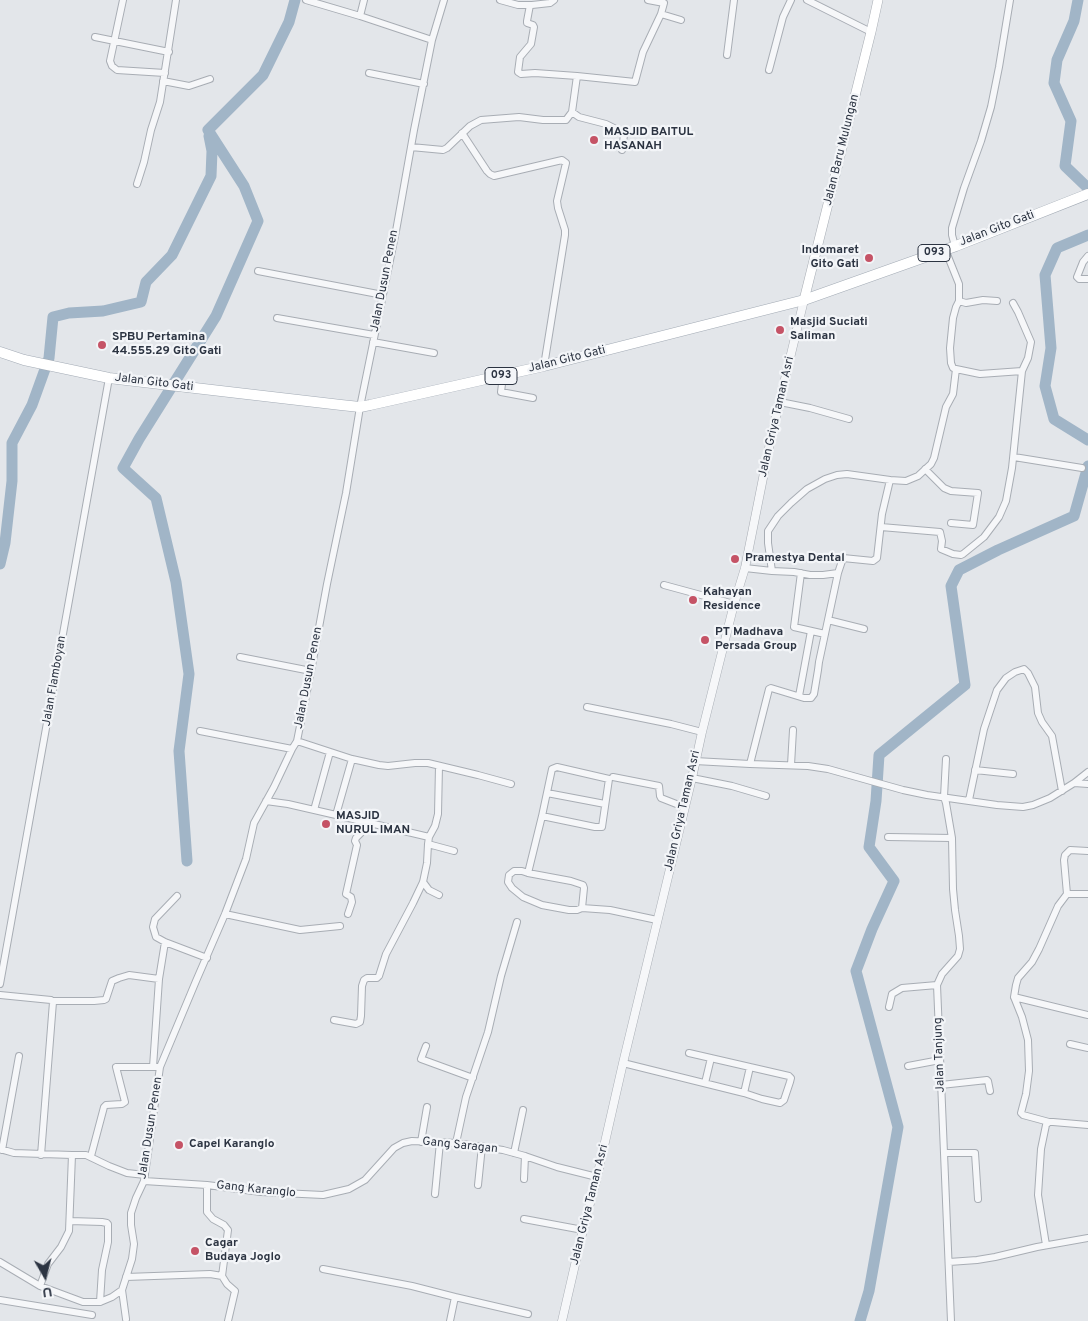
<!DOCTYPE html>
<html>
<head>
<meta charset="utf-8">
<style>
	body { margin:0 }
	#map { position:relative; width:1088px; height:1321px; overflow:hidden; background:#e3e6ea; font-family:Overpass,sans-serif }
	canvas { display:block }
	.north { position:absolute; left:20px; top:1251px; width:50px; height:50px; -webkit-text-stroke:4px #f3f5f8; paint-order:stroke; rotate:172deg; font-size:14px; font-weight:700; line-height:20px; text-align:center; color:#2c3442 }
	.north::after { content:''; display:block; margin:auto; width:18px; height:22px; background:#2c3442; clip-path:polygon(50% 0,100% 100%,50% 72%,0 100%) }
</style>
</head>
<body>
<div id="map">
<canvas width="1088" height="1321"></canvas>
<div class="north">U</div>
</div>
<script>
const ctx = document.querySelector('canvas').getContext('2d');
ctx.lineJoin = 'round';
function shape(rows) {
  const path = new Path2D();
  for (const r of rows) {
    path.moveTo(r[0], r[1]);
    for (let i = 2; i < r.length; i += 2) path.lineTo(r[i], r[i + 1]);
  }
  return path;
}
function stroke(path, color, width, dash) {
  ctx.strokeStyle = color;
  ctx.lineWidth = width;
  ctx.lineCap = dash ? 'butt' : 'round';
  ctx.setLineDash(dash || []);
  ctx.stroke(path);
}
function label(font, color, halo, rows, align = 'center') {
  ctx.font = font + ' Overpass,sans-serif';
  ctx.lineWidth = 4.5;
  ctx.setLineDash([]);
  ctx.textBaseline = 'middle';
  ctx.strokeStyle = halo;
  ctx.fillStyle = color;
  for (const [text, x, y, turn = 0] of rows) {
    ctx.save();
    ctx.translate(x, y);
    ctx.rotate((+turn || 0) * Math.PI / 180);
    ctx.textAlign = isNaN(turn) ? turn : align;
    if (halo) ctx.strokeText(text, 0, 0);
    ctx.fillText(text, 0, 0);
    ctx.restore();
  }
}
const river = shape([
	[1078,0,1074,21,1057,60,1054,83,1071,121,1065,166,1088,188],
	[1088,235,1057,248,1045,275,1051,348,1045,386,1054,419,1088,440],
	[0,564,5,543,12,481,12,443,32,405,49,358,53,317,69,313,103,311,141,302,146,282,172,255,211,176,212,151,209,136],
	[187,861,179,751,189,674,176,582,156,498,123,468,139,439,216,316,258,221,244,186,208,130,263,75,289,22,295,0],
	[860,1321,869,1291,898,1127,856,971,872,929,894,881,869,847,876,801,879,755,965,685,951,586,959,570,998,550,1074,516,1088,466]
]);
const minor = shape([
	[123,0,110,61,112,66,117,70,165,73],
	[306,0,360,16],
	[364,0,360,16,432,40],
	[500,0,518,5,532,5,550,3,554,0],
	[807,0,871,32],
	[530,5,527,21,527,23,533,25,534,27,531,44,520,57,518,72,521,74,535,73,577,76],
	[661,14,681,20],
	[95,37,169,52],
	[727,55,734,0],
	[769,70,783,17,791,0],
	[369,73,424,84],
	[163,81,189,86,210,79],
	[572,112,579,117,606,124,622,132,624,135,622,150],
	[462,133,487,171,490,174,494,176,562,160,566,163,557,201,558,208,565,230,565,235,544,366],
	[411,147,443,150,447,148,470,126,481,120,519,117,543,120,566,120,572,112,577,76,635,82,643,52,661,14,664,3,648,0],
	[137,184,144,162,151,130,160,102,176,0],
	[955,246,952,235,952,228,964,188,981,141,991,107,999,67,1010,0],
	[1088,256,1083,262,1077,277,1079,279,1088,279],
	[258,271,383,295],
	[959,301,966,303,983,300,997,301],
	[277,318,374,335],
	[373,342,434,353],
	[956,369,980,374,1022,371],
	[503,376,501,392,533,398],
	[780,402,810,408,849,419],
	[1014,457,1082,468],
	[925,469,944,488,951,491,978,493,973,525,951,523],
	[881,527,940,532,942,541,941,549,953,554,961,555,963,554,984,537,999,517,1006,501,1012,468,1022,371,1028,358,1031,342,1018,312,1013,303],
	[745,568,772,571,794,572,810,575,823,575,838,573,843,558,873,561,877,558,882,514,890,480,906,481,918,476,931,464,934,458,946,407,953,394,956,369,953,368,951,363,950,348,953,318,956,307,959,301,959,284,945,249],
	[772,571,768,543,768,531,778,516,791,503,807,489,825,479,837,475,847,474,890,480],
	[801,573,794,627,825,634],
	[664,585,734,604],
	[828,620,864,629],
	[240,657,311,671],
	[799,696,811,631],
	[587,707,671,724,702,732],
	[200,731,292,749],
	[297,741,352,759,379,765,388,766,415,763,428,763,478,775,511,784],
	[946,759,944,797,946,803,952,838,953,889,955,910,959,936,960,949,958,956,942,974,937,985,951,1321],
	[695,761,750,764,808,766,828,769,903,790,927,795,997,805,1023,807,1033,805,1050,798,1074,783,1088,784],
	[750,764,769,689,771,688,804,698,811,698,814,694,818,670,819,662,838,573],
	[791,765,793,730],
	[975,770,1013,774],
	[613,777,659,786,660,796,661,798,684,807],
	[692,778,732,786,766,796],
	[1074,783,1088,772],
	[547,793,605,804],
	[969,800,984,729,997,690,1006,678,1015,672,1024,669,1028,673,1035,687,1038,713,1042,722,1052,736,1062,791],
	[266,801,288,804,336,815,429,837],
	[314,810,330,752],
	[336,815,352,759],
	[542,816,595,827,602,827,609,779,557,767,552,769,542,816,528,873,571,881,583,885,584,888,582,908,610,910,657,920],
	[888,837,952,838],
	[428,844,454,851],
	[528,873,522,871,514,871,509,875,508,882,512,888,523,897,542,905,569,910,577,910,582,908],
	[423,882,429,890,439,895],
	[1067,894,1088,894],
	[177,896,155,919,153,927,156,937,165,942,207,958],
	[225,914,300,930,340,926],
	[348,914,352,902,351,897,346,894,357,845,355,841,356,838,361,833,364,822],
	[0,984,109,378],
	[0,995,51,1000,53,1002,41,1155],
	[1014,997,1088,1015],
	[52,1001,94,1001,104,1000,106,999,112,981,119,978,129,975,159,979],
	[889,1007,892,994,902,988,937,985],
	[334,1020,356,1024,360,1022,361,1016,362,986,364,980,367,978,377,978,379,976,386,954,413,903,423,882,427,863,428,844,429,837,435,826,438,814,439,766],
	[1070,1044,1088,1048],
	[426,1046,421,1059,473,1078],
	[623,1063,744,1093,762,1099,780,1103,784,1100,790,1082,791,1078,789,1076,689,1053],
	[908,1066,940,1060],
	[153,1067,159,979,165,942],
	[705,1083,711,1058],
	[941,1085,987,1080,988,1081,990,1091],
	[744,1093,750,1067],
	[1049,1122,1023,1115,1021,1113,1026,1094,1029,1071,1028,1040,1022,1017,1014,997,1016,985,1018,978,1032,962,1039,949,1058,906,1067,894,1064,860,1065,855,1070,850,1088,851],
	[421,1142,427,1107],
	[456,1143,466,1097,488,1032,501,976,517,922],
	[0,1149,14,1153,72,1155,69,1231,61,1247,48,1264,40,1286],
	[2,1150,19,1056],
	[514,1153,523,1110],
	[944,1153,975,1153,978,1199],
	[72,1155,86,1155,109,1166,127,1173,145,1175],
	[91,1156,104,1107,106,1105,122,1104,125,1102,116,1067,160,1067],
	[524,1179,525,1156],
	[144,1181,207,1185,261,1192,323,1195,349,1189,365,1180,394,1148,403,1143,412,1141,456,1143,503,1150,525,1156,557,1167,597,1177],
	[207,1185,207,1212,213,1219,224,1225,228,1230,222,1276,227,1284,235,1291,228,1321],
	[478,1185,482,1146],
	[435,1194,440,1142],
	[524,1219,583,1230],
	[70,1221,102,1222,107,1223,108,1224,108,1242,102,1270,100,1302],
	[1046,1245,1038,1195,1041,1149,1046,1125,1049,1122,1053,1122,1088,1125],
	[0,1262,40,1286,83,1302,100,1302,112,1297,122,1290,132,1259,134,1244,131,1225,131,1213,136,1198,144,1181,160,1067,196,981,225,914,246,859,254,823,274,787,292,749,297,741,311,671,327,584,346,493,360,407,396,231,414,130,432,40,444,0],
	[949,1262,977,1260,995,1257,1037,1247,1088,1238],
	[323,1269,412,1286,455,1297],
	[126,1277,210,1274,222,1276],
	[122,1290,126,1319],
	[0,1300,92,1315],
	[450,1321,455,1297,528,1314]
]);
const tertiary = shape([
	[562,1321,583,1230,597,1177,623,1063,692,778,702,732,734,604,745,568,772,433,804,300]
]);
const secondary = shape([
	[804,300,871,32,878,0]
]);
const primary = shape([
	[0,352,24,360,109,378,341,405,360,407,370,405,544,366,804,300,956,246,1088,194]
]);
const markers = [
	[594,140,5,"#c55366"],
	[869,258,5,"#c55366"],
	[780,330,5,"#c55366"],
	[102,345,5,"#c55366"],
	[735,559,5,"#c55366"],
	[693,600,5,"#c55366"],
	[705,640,5,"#c55366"],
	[326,824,5,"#c55366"],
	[179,1145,5,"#c55366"],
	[195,1251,5,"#c55366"]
];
const shields = [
	[934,253,32],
	[501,376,32]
];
const shieldNames = [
	["093",934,253],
	["093",501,376]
];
const poiNames = [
	["MASJID BAITUL",604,133],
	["HASANAH",604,147],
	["Indomaret",859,251,"right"],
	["Gito Gati",859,265,"right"],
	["Masjid Suciati",790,323],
	["Saliman",790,337],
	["SPBU Pertamina",112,338],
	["44.555.29 Gito Gati",112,352],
	["Pramestya Dental",745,559],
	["Kahayan",703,593],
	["Residence",703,607],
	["PT Madhava",715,633],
	["Persada Group",715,647],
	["MASJID",336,817],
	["NURUL IMAN",336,831],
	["Capel Karanglo",189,1145],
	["Cagar",205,1244],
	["Budaya Joglo",205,1258]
];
const streetNames = [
	["Jalan Baru Mulungan",842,150,-76],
	["Jalan Gito Gati",997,229,-21],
	["Jalan Dusun Penen",385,281,-79],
	["Jalan Gito Gati",567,360,-14],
	["Jalan Gito Gati",154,383,7],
	["Jalan Griya Taman Asri",777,417,-77],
	["Jalan Dusun Penen",309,678,-79],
	["Jalan Flamboyan",55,681,-80],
	["Jalan Griya Taman Asri",683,811,-77],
	["Jalan Tanjung",940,1055,-92],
	["Jalan Dusun Penen",151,1128,-81],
	["Gang Saragan",460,1146,6],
	["Gang Karanglo",256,1190,6],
	["Jalan Griya Taman Asri",590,1205,-76]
];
stroke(river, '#a1b5c7', 11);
stroke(minor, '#a8adb4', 8);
stroke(tertiary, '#a8adb4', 9);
stroke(secondary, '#a8adb4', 10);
stroke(primary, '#a3abb5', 11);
stroke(minor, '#f6f7f9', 6);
stroke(tertiary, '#f6f7f9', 8);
stroke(secondary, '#fff', 9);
stroke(primary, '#fff', 10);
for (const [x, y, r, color] of markers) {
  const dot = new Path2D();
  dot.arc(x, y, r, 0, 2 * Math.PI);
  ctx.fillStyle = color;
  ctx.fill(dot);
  stroke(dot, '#f3f5f8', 2);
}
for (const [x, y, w] of shields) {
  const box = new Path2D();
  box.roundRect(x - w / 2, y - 8.5, w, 17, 4);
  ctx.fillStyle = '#f3f5f8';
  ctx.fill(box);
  stroke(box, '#2c3442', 1);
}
label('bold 11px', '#2c3442', null, shieldNames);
label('bold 12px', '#2c3442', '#f3f5f8', poiNames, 'left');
label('12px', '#2c3442', '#f3f5f8', streetNames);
</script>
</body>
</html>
